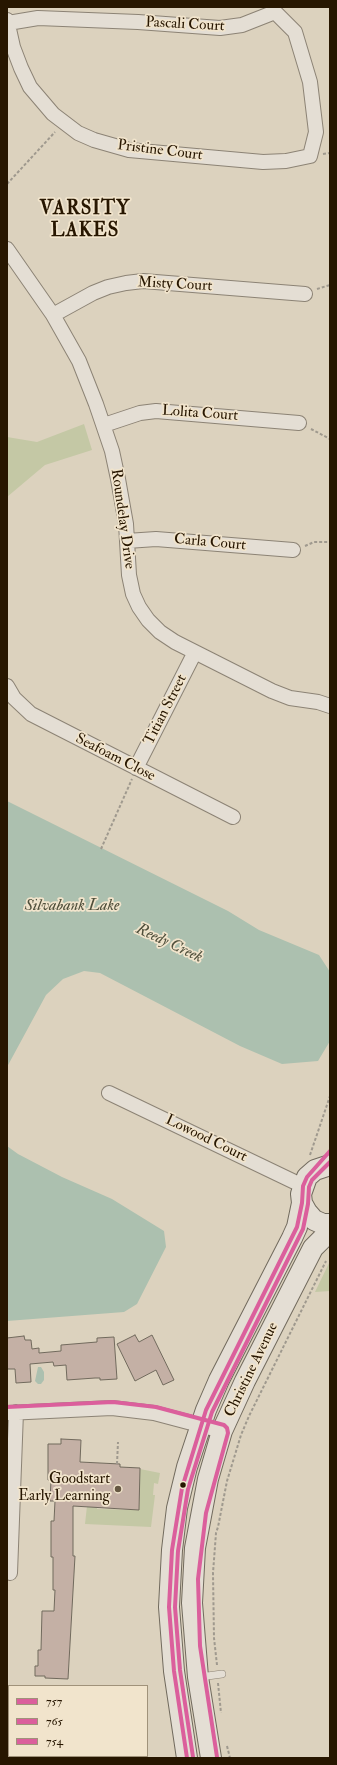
<!DOCTYPE html>
<html>
<head>
<meta charset="utf-8">
<style>
	body { margin:0 }
	#map { position:relative; width:337px; height:1765px; overflow:hidden; background:#dcd2be; font-family:"IM FELL Double Pica",serif }
	canvas { display:block }
	.frame { position:absolute; inset:0; border:8px solid #271600; pointer-events:none }
	.legend { position:absolute; left:8px; top:1685px; width:140px; height:72px; box-sizing:border-box; background:#f1e4cc; border:1px solid #a0927a; margin:0; padding:5px 7px; list-style:none; font-size:12px; color:#271600 }
	.legend li { display:flex; align-items:center; gap:8px; height:20px }
	.legend b { width:20px; border:1px solid #a0927a }
</style>
</head>
<body>
<div id="map">
<canvas width="337" height="1765"></canvas>
<div class="frame"></div>
<ul class="legend">
<li><b style="height:5px;background:#db5f9c"></b>757</li>
<li><b style="height:5px;background:#db5f9c"></b>765</li>
<li><b style="height:5px;background:#db5f9c"></b>754</li>
</ul>
</div>
<script>
const ctx = document.querySelector('canvas').getContext('2d');
ctx.lineJoin = 'round';
function fillPath(path, color) {
  ctx.fillStyle = color;
  ctx.fill(path, 'evenodd');
}
function shape(rows) {
  const path = new Path2D();
  for (const r of rows) {
    path.moveTo(r[0], r[1]);
    for (let i = 2; i < r.length; i += 2) path.lineTo(r[i], r[i + 1]);
  }
  return path;
}
function stroke(path, color, width, dash) {
  ctx.strokeStyle = color;
  ctx.lineWidth = width;
  ctx.lineCap = dash ? 'butt' : 'round';
  ctx.setLineDash(dash || []);
  ctx.stroke(path);
}
function label(font, color, halo, rows, align = 'center') {
  ctx.font = font + ' "IM FELL Double Pica",serif';
  ctx.lineWidth = 3.5;
  ctx.setLineDash([]);
  ctx.textBaseline = 'middle';
  ctx.strokeStyle = halo;
  ctx.fillStyle = color;
  for (const [text, x, y, turn = 0] of rows) {
    ctx.save();
    ctx.translate(x, y);
    ctx.rotate((+turn || 0) * Math.PI / 180);
    ctx.textAlign = isNaN(turn) ? turn : align;
    if (halo) ctx.strokeText(text, 0, 0);
    ctx.fillText(text, 0, 0);
    ctx.restore();
  }
}
const green = shape([
	[84,424,92,450,45,465,7,497,7,437,37,442],
	[330,1261,330,1291,315,1292],
	[140,1469,160,1473,158,1484,154,1483,153,1495,155,1495,151,1527,85,1524,91,1470,98,1470,97,1509,139,1510]
]);
const water = shape([
	[7,801,228,911,259,930,319,955,330,972,330,1041,318,1061,282,1064,240,1046,100,973,84,971,63,979,46,995,7,1067],
	[7,1146,18,1154,62,1177,112,1199,164,1231,166,1247,137,1304,124,1312,7,1321],
	[38,1367,41,1367,44,1372,44,1380,41,1384,38,1384,35,1381]
]);
const building = shape([
	[135,1335,139,1342,152,1335,174,1380,163,1385,156,1370,135,1381,117,1344,135,1335],
	[24,1336,25,1340,31,1340,32,1349,39,1348,39,1353,61,1351,61,1345,97,1342,97,1338,114,1337,117,1379,100,1380,100,1378,95,1378,67,1380,66,1365,54,1366,53,1362,30,1364,31,1382,16,1383,15,1369,7,1369,7,1338,24,1336],
	[61,1439,81,1440,80,1462,120,1464,120,1467,140,1468,139,1510,73,1506,73,1556,75,1556,68,1679,45,1678,45,1676,35,1676,35,1666,38,1666,38,1650,41,1650,42,1611,54,1611,55,1590,53,1590,53,1557,51,1557,51,1521,54,1521,55,1501,50,1501,51,1480,48,1480,48,1444,61,1444,61,1439]
]);
const path = shape([
	[323,154,330,153],
	[7,184,55,132],
	[317,289,330,285],
	[311,429,330,439],
	[305,546,314,542,330,542],
	[101,849,132,779],
	[310,1155,330,1096],
	[117,1464,118,1442],
	[217,1665,214,1638,213,1573,216,1533,218,1527,227,1481,241,1435,249,1416,326,1261],
	[218,1683,221,1713],
	[227,1746,230,1758]
]);
const service = shape([
	[200,1677,222,1674]
]);
const minor = shape([
	[7,20,13,47,21,68,30,87,53,114,78,133,94,140,129,150,263,162,286,161,310,156,316,132,310,82,295,32,275,12,242,25,220,28,138,22,38,18,8,23],
	[7,249,53,315,79,361,96,404,112,451,118,479,126,524,129,575,133,594,139,607,148,620,160,632,175,642,272,691,290,698,318,702,330,706],
	[53,315,93,293,108,287,126,283,143,281,305,294],
	[104,425,140,413,156,411,299,423],
	[127,541,156,539,293,550],
	[7,686,14,698,31,714,233,817],
	[136,768,195,652],
	[109,1093,303,1186],
	[7,1413,112,1408,154,1413,222,1431],
	[10,1573,16,1412],
	[7,1744,9,1744],
	[59,1756,59,1758]
]);
const secondary = shape([
	[330,1165,315,1170,307,1177,301,1194,302,1203,307,1212,314,1220,323,1224,330,1224],
	[187,1758,174,1671,169,1607,172,1550,177,1508,187,1467,206,1410,219,1380,292,1238,297,1227,302,1203],
	[211,1758,198,1677,192,1603,195,1548,208,1479,222,1431,245,1381,313,1248,330,1231]
]);
const bus1 = shape([
	[187,1758,174,1671,169,1607,172,1550,182,1488,206,1410,297,1227,302,1203,303,1186,307,1177,330,1151]
]);
const bus2 = shape([
	[193,1757,180,1670,175,1607,178,1551,188,1489,212,1412,303,1229,308,1204,309,1187,312,1180,330,1162]
]);
const bus3 = shape([
	[7,1407,113,1402,156,1407,224,1425,227,1428,228,1433,206,1513,198,1579,200,1646,217,1757]
]);
const markers = [
	[183,1485,3.5,"#271600"],
	[118,1489,4,"#665842"]
];
const streetNames = [
	["Pascali Court",185,25,3],
	["Pristine Court",160,151,7],
	["Misty Court",175,285,3],
	["Lolita Court",200,414,4],
	["Roundelay Drive",122,519,82],
	["Carla Court",210,543,5],
	["Titian Street",166,710,-63],
	["Seafoam Close",115,758,27],
	["Lowood Court",206,1139,26],
	["Christine Avenue",252,1370,-64]
];
const poiNames = [
	["Goodstart",110,1480],
	["Early Learning",110,1497]
];
const waterNames = [
	["Silvabank Lake",72,907],
	["Reedy Creek",169,944,25]
];
const districtNames = [
	["VARSITY",85,210],
	["LAKES",85,232]
];
fillPath(green, '#c4c8a5');
fillPath(water, '#acc0af');
fillPath(building, '#c4b0a5');
stroke(building, '#716a5d', 1);
stroke(service, '#8c8375', 8);
stroke(minor, '#8c8375', 16);
stroke(secondary, '#716a5d', 22);
stroke(path, '#9f998e', 2, [3, 2]);
stroke(service, '#e4ded4', 7);
stroke(minor, '#e4ded4', 14);
stroke(secondary, '#e4ded4', 20);
stroke(bus1, '#db5f9c', 4);
stroke(bus2, '#db5f9c', 4);
stroke(bus3, '#db5f9c', 4);
for (const [x, y, r, color] of markers) {
  const dot = new Path2D();
  dot.arc(x, y, r, 0, 2 * Math.PI);
  ctx.fillStyle = color;
  ctx.fill(dot);
  stroke(dot, '#f1e4cc', 1.5);
}
label('15px', '#271600', '#f1e4cc', streetNames);
label('15px', '#271600', '#f1e4cc', poiNames, 'right');
label('italic 16px', '#4f4f3b', '#f1e4cc', waterNames);
ctx.letterSpacing = '1px';
label('bold 19px', '#271600', '#f1e4cc', districtNames);
ctx.letterSpacing = '0px';
</script>
</body>
</html>
